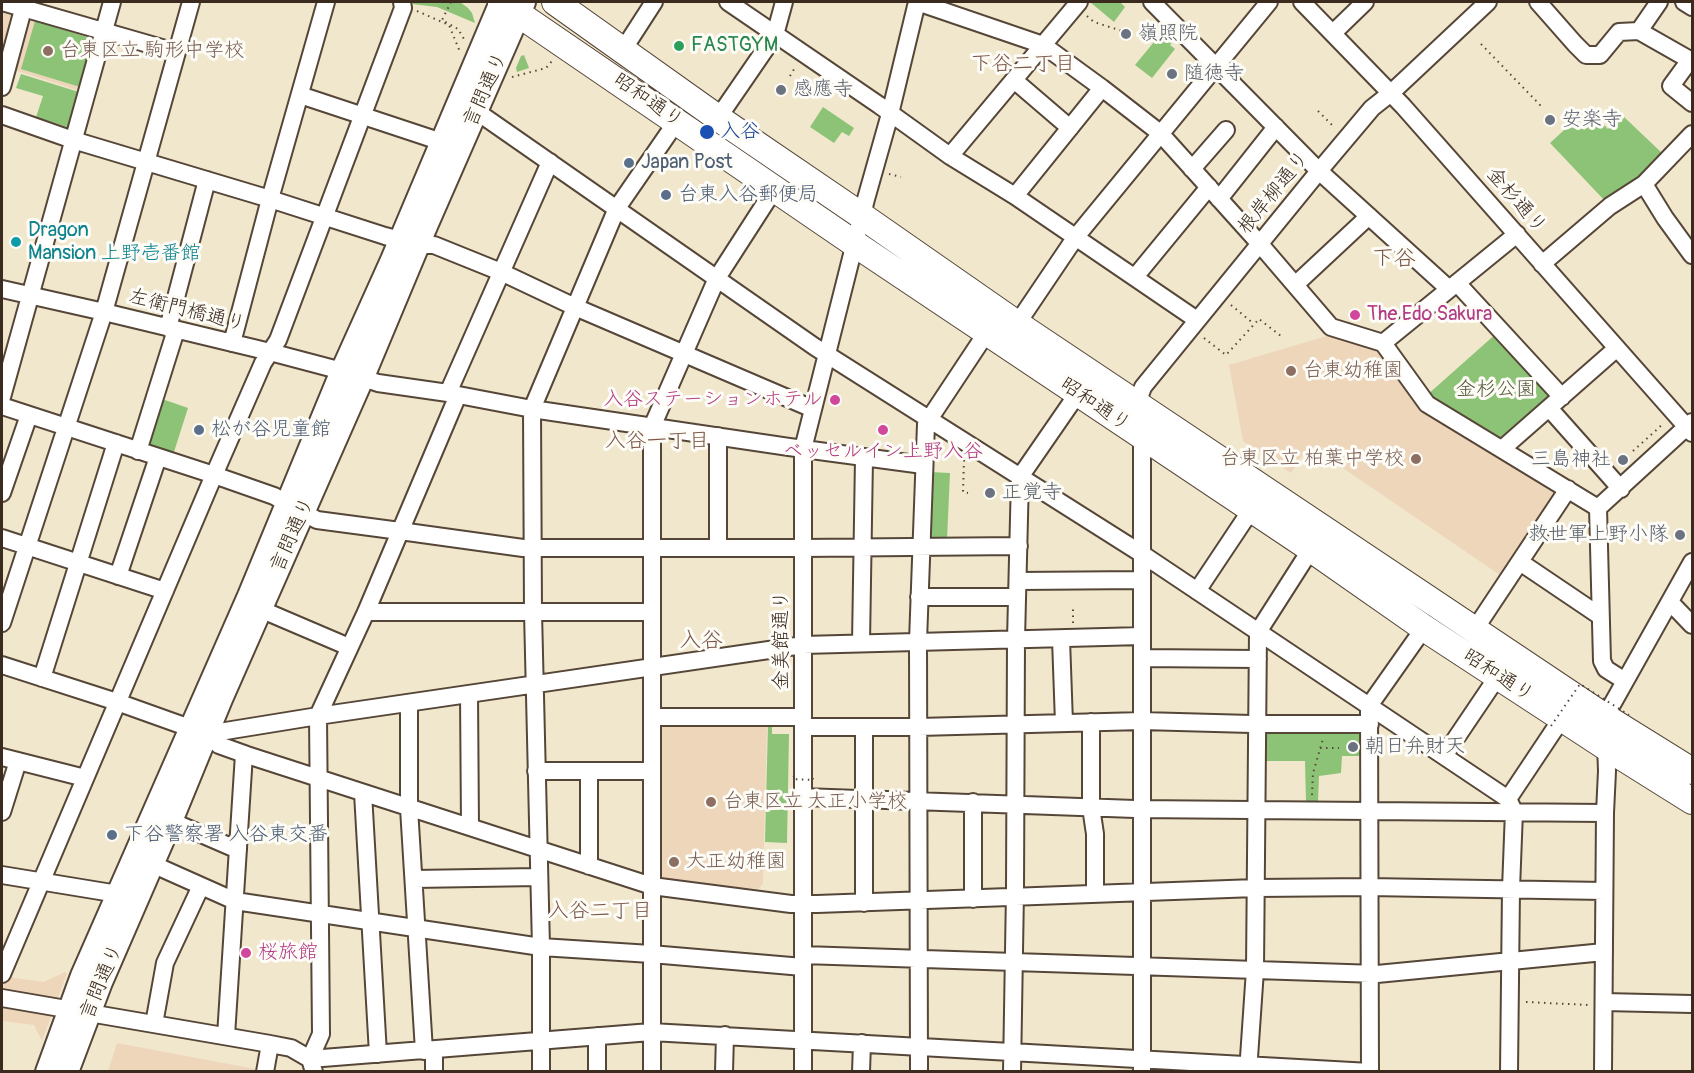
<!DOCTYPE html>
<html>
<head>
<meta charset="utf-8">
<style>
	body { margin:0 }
	#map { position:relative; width:1694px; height:1073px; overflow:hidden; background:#f1e7cd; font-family:Pangolin,sans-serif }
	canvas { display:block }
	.frame { position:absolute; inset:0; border:3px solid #3b2a1e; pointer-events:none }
</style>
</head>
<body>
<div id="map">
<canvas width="1694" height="1073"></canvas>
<div class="frame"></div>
</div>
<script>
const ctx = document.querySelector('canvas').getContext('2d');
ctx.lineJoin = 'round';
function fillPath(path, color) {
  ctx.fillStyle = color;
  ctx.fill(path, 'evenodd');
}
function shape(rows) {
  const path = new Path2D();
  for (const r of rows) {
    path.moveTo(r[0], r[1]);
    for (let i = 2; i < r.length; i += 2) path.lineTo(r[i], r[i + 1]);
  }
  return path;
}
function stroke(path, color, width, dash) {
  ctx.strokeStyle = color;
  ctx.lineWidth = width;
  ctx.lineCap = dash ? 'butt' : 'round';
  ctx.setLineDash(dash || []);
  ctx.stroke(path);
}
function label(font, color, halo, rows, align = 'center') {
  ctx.font = font + ' Pangolin,"Klee One",sans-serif';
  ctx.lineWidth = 6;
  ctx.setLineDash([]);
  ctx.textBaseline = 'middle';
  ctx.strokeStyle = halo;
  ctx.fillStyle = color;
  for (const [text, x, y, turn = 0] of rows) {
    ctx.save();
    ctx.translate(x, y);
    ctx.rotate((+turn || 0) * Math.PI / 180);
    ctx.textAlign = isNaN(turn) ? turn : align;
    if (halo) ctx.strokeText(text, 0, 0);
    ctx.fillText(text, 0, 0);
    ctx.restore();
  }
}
const built = shape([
	[2,7,98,36,83,92,2,66],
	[1330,335,1377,347,1426,411,1558,493,1500,575,1309,445,1291,473,1243,441,1229,365],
	[767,723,763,884,758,889,661,881,658,878,657,725],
	[65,972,67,973,42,1041,34,1025,2,1021,2,976,44,982],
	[117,1043,255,1069,254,1071,108,1071]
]);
const green = shape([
	[414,2,460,2,468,8,472,13,475,23,437,7,412,4],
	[1090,2,1120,2,1125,7,1114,22],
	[35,21,94,39,80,87,21,69],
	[1163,31,1174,41,1170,45,1175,49,1152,78,1135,65],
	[524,55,529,68,517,72,516,68,521,56],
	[21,74,82,93,70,128,36,117,43,96,16,88],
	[823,107,854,128,849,136,842,132,834,143,810,127],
	[1623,116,1663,154,1639,178,1606,202,1550,143,1575,120,1584,130,1599,120,1608,129],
	[1498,332,1556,395,1503,443,1426,396],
	[162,399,188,408,173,455,146,446],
	[930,472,950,473,947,540,927,539],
	[768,724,772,724,772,734,789,734,787,843,765,842],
	[1259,727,1366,728,1365,756,1342,756,1341,773,1319,776,1318,802,1306,802,1305,761,1260,761]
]);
const path = shape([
	[451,2,442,20,458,29,464,39],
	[417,11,449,25,460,52],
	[1087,16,1094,22,1122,31],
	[1481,44,1541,106],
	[790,76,796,66],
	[512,77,546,68,552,61],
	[1318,111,1335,128],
	[889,174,901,177],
	[1231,305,1254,324],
	[1204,338,1226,355,1259,319,1281,336],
	[1633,451,1664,423],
	[964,460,963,492,968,493],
	[1073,623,1073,608],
	[1320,748,1339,748],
	[1312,795,1313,773,1323,739],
	[1526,1002,1589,1005]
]);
const minor = shape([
	[2,2,176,52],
	[728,2,879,105,950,156,1015,196,1197,320],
	[917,2,1043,45,1102,88,1160,133,1259,243,1331,327,1383,343,1427,404,1598,508],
	[1152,2,1319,171,1449,289],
	[1302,2,1403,106,1692,433],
	[1538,2,1575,44,1586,55,1600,55,1619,32,1639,31,1659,2],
	[1684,2,1692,7],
	[1639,31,1690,60,1671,86,1692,103],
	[1333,33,1365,2],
	[623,50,654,2],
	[1014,80,1070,128],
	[2,87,25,2],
	[300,95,442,142],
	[476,111,815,347,1142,554,1508,799,1514,811,1511,889,1509,1072],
	[2,115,73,140,270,199,385,236,418,245,434,245,501,272,575,307,813,409],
	[718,118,775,35,784,2],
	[950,156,1079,2],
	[1192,169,1226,130],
	[1644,184,1665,218,1692,255],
	[1015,196,1102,88],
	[1219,199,1276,127],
	[1542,264,1610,206,1644,184,1692,134],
	[1135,277,1209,187],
	[1457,283,1562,397],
	[1295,285,1369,216],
	[2,289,104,312,270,352,342,371,378,383,448,393,532,409,789,447,923,465],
	[1017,324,1075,238,1269,2],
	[168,328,207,180],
	[232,343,270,199,326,2],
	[1383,343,1517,234],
	[448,393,550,162],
	[2,397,112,2],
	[2,406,214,475,274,496,317,520,400,531,523,548,803,548,1019,546],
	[1549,408,1621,489],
	[718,436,718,548],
	[1502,449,1617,348],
	[138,451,176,330],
	[2,493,29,415],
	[1598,508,1602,661,1606,669,1625,681],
	[1598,508,1692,422],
	[2,538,165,591],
	[1520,562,1600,616],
	[118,576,158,457],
	[1018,581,1142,580],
	[1197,591,1251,510],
	[919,597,1017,597],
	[1670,602,1692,625],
	[260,609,349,647],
	[366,612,652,612],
	[2,623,104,312,191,2],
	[1475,629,1568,489],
	[1061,639,1064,723],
	[861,643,864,458],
	[1142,658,1258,659],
	[2,665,117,702,173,722,207,734,219,745,247,755,652,886,791,904,817,904,1256,888,1369,887,1604,891],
	[42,678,116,443],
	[469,694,470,827],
	[409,703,409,808,424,1051],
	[652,717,803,717],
	[1091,722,1091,807,1095,834,1095,894],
	[803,727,919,727,1142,721,1251,724,1370,724],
	[207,734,318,716,803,645,1142,636],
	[1444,756,1498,676],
	[2,757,85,778],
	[536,771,652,771],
	[589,771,589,866],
	[363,793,378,1054],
	[803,797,1135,809,1605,813],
	[1508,799,1562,718],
	[2,812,18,761],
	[171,821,238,850],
	[152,864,235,901,541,947,651,954,803,967],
	[2,875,118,894],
	[414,879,538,877],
	[973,899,973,802],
	[864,903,864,727],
	[803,955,1377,974,1604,952],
	[2,974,214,475,263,363,278,340,403,8,402,2],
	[2,998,270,1044,291,1048,310,1059,651,1032,1370,1072],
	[1604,1002,1692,1004],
	[154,1024,165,963,201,886],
	[226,1036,244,754],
	[434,1050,434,1072],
	[1370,1071,1369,706,1424,628],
	[265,1072,270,1044],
	[314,1072,310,1059,321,1034,318,716,366,612,458,395],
	[541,1072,541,947,533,612,532,409,617,208,677,121],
	[597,1072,597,1036],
	[652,1072,652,427,717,278,775,188],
	[724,1072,725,1035],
	[803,1072,803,449,866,199,890,114,917,2],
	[861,1072,862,1043],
	[919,1072,918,641,926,424,987,332],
	[1012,1072,1015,891,1016,640,1020,477,1078,393],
	[1142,1072,1142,438,1137,404,1143,387,1319,171,1372,108,1391,93,1488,2],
	[1248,1072,1255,970,1258,632,1311,549],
	[1603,1072,1605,813,1607,771,1605,717,1692,562]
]);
const major = shape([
	[47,1072,82,976,249,596,342,371,392,260,501,2],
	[67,1072,101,982,171,821,221,699,362,379,426,226,524,2]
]);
const highway = shape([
	[501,2,855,244,1311,549,1424,628,1606,747,1692,801],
	[555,2,718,118,862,216,1017,324,1605,717,1692,771]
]);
const pathBridge = shape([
	[1551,726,1580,684,1629,715],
	[794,776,793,779,813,780,813,778]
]);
const markers = [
	[1126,34,6,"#6b7280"],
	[679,46,6,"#2e9e5b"],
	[48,51,6,"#8d6e63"],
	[1172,74,6,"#6b7280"],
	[781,90,6,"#6b7280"],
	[1550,120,6,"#6b7280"],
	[707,132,8,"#1a4fb4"],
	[629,163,6,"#5c6f8a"],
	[666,195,6,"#5c6f8a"],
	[16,242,6,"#0f9aa8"],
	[1355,315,6,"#d1479c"],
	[1291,371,6,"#8d6e63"],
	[835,400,6,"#d1479c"],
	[199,430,6,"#5c6f8a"],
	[883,430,6,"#d1479c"],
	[1416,459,6,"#8d6e63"],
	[1623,460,6,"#6b7280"],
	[990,493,6,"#6b7280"],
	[1680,535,6,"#6b7280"],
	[1353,747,6,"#6b7280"],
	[711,802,6,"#8d6e63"],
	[112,835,6,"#5c6f8a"],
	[674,862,6,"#8d6e63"],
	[246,953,6,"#d1479c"]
];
const worshipNames = [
	["嶺照院",1138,34],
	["随徳寺",1184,74],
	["感應寺",793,90],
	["安楽寺",1562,120],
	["三島神社",1611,460,"right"],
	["正覚寺",1002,493],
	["救世軍上野小隊",1668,535,"right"],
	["朝日弁財天",1365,747]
];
const leisureNames = [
	["FASTGYM",691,46]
];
const educationNames = [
	["台東区立 駒形中学校",60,51],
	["台東幼稚園",1303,371],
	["台東区立 柏葉中学校",1404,459,"right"],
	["台東区立 大正小学校",723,802],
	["大正幼稚園",686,862]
];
const streetNames = [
	["言問通り",486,90,-66],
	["昭和通り",648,101,35],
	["根岸柳通り",1274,193,-51],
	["金杉通り",1516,201,49],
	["左衛門橋通り",187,311,14],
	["昭和通り",1095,405,34],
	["言問通り",293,535,-66],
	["金美館通り",782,640,-90],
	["昭和通り",1498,676,33],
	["言問通り",102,982,-67]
];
const transitNames = [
	["入谷",720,132]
];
const serviceNames = [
	["Japan Post",641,163],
	["台東入谷郵便局",678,195],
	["松が谷児童館",211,430],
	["下谷警察署 入谷東交番",124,835]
];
const cultureNames = [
	["Dragon",28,231],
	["Mansion 上野壱番館",28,254]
];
const hotelNames = [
	["The Edo Sakura",1367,315],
	["入谷ステーションホテル",823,400,"right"],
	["ベッセルイン上野入谷",883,452,"center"],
	["桜旅館",258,953]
];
const parkNames = [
	["金杉公園",1496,390]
];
const neighbourhoodNames = [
	["下谷二丁目",1023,65],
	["入谷一丁目",657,442],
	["入谷二丁目",600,912]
];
const quarterNames = [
	["下谷",1394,259],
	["入谷",701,641]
];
fillPath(built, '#eed6bb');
fillPath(green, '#8dc376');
stroke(minor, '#564638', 20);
stroke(major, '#564638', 26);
stroke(highway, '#564638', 28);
stroke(path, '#564638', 2, [1.5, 4.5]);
stroke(minor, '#fff', 16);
stroke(major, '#fff', 22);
stroke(highway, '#fff', 26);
stroke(pathBridge, '#564638', 2, [1.5, 4.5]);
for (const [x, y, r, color] of markers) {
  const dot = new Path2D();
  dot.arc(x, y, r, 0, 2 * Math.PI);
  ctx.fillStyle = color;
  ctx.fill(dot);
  stroke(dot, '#fdfcf7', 2);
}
label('20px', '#5b616d', '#fdfcf7', worshipNames, 'left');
label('20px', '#27864d', '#fdfcf7', leisureNames, 'left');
label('20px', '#785e54', '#fdfcf7', educationNames, 'left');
label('20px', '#3b2a1e', '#fdfcf7', streetNames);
label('20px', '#164399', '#fdfcf7', transitNames, 'left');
label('20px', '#4e5e75', '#fdfcf7', serviceNames, 'left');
label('20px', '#0d838f', '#fdfcf7', cultureNames, 'left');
label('20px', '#b23c85', '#fdfcf7', hotelNames, 'left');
label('20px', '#545838', '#fdfcf7', parkNames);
label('21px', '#7b5748', '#fdfcf7', neighbourhoodNames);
label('22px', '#7b5748', '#fdfcf7', quarterNames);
</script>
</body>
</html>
